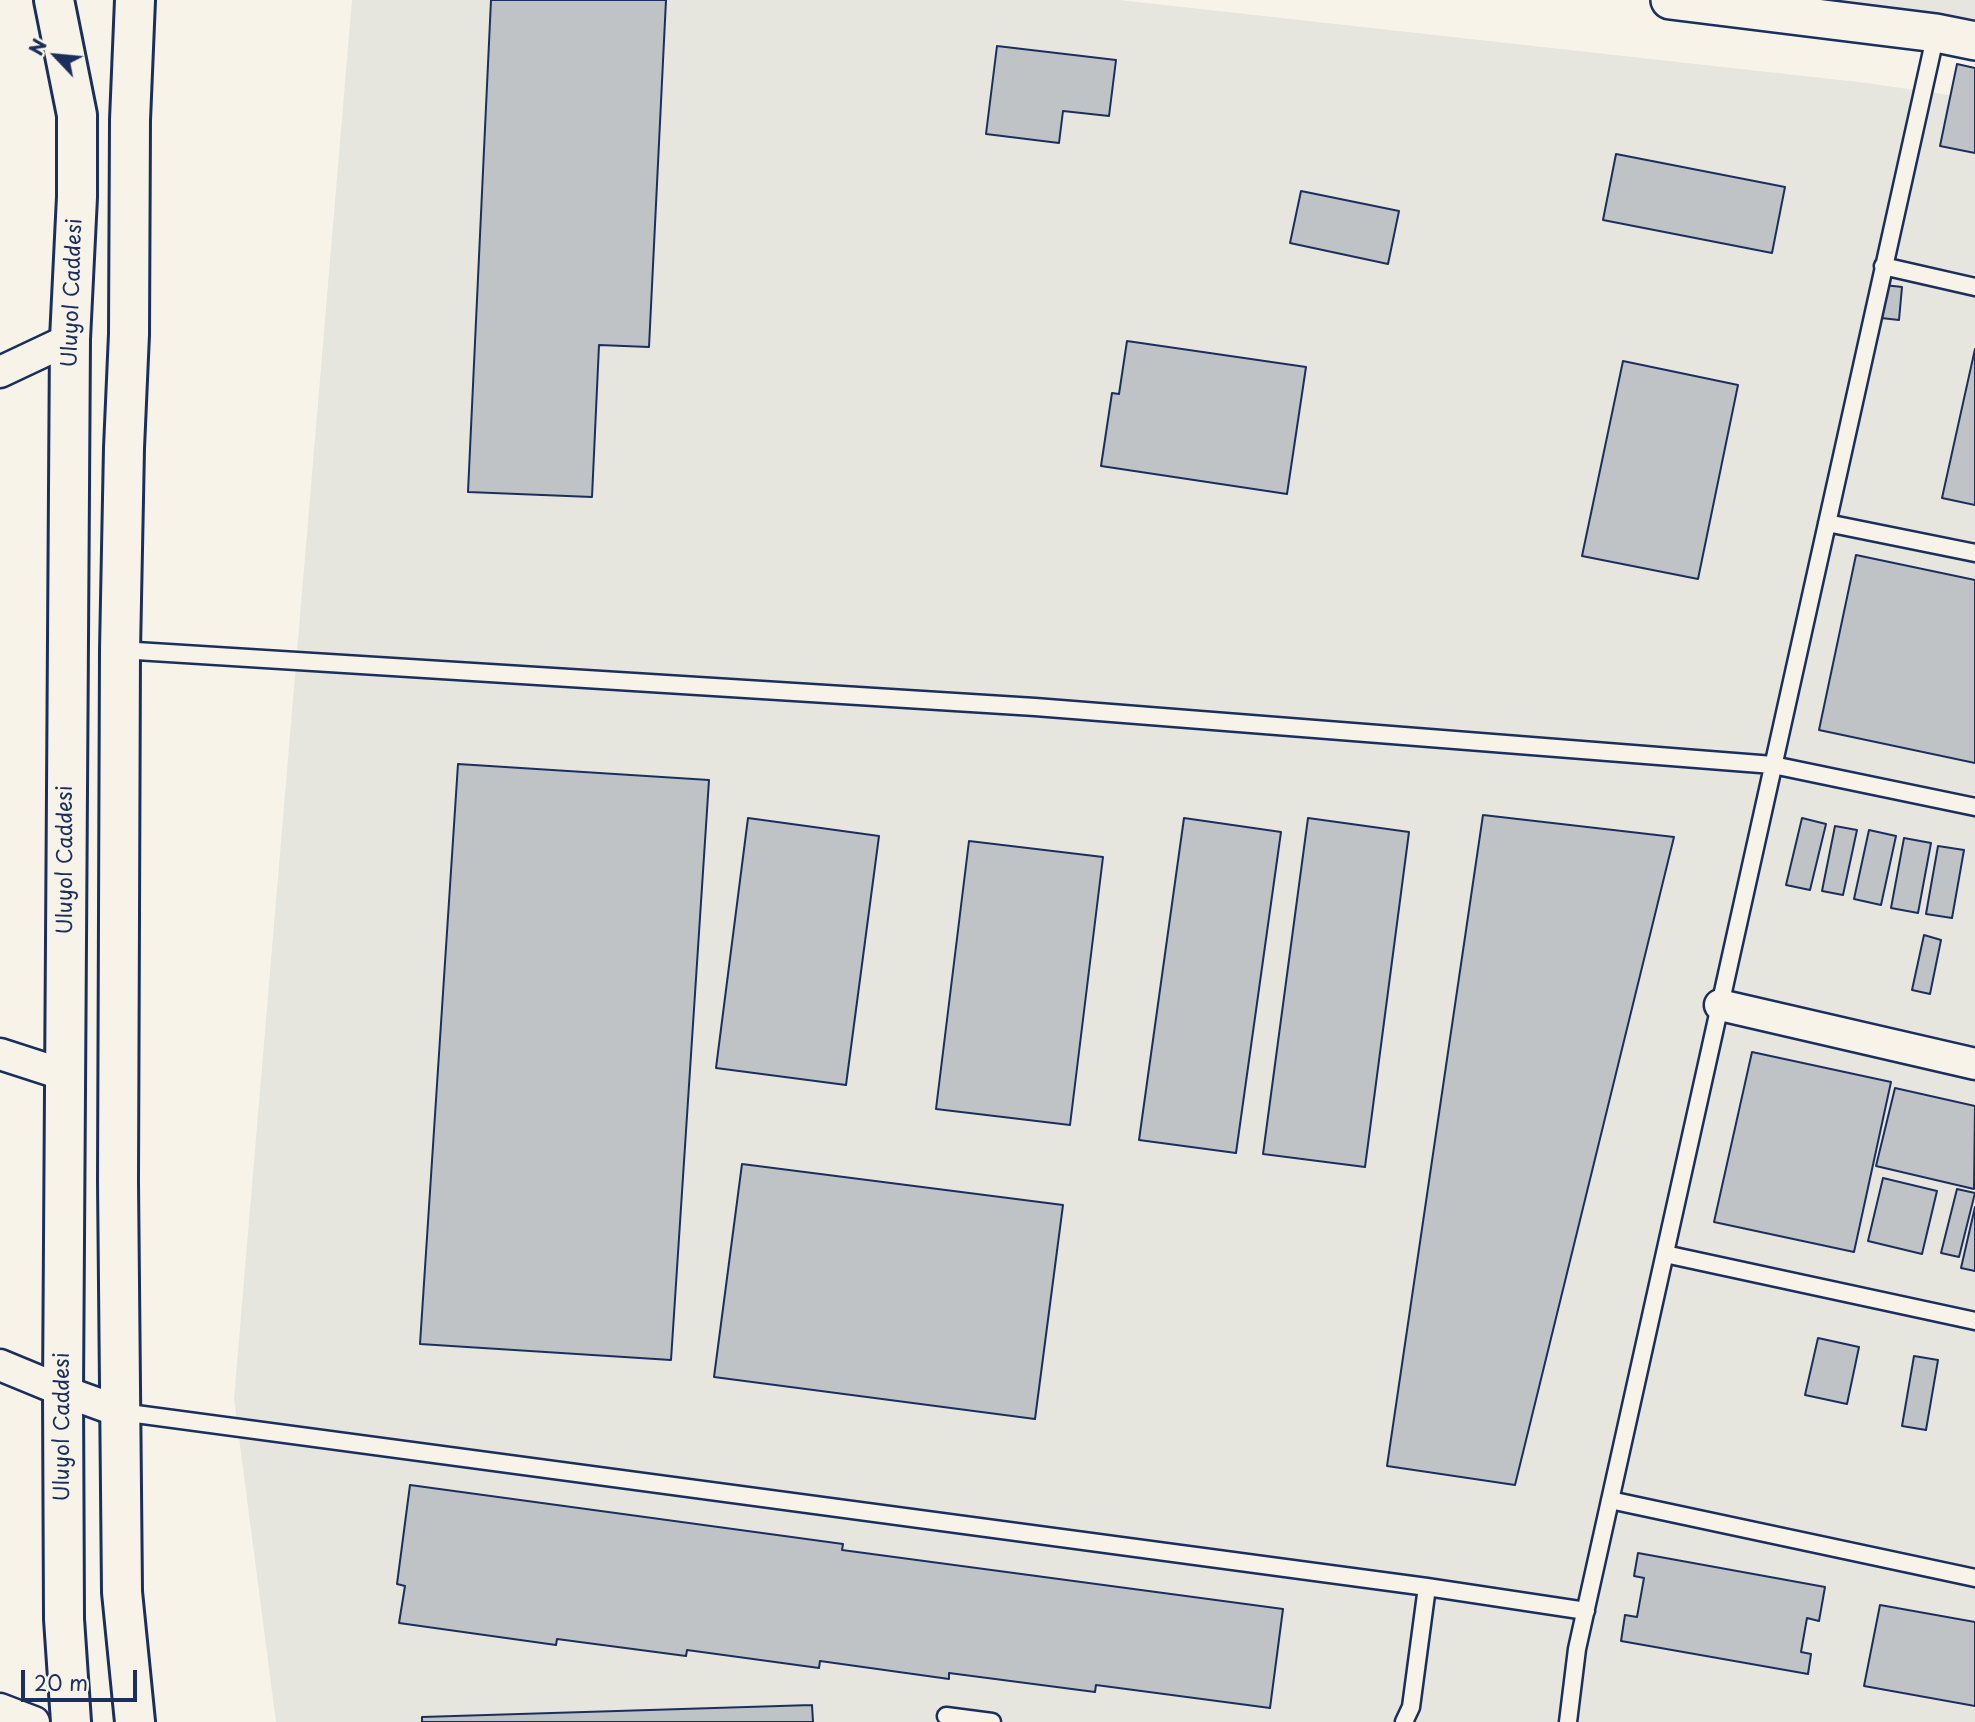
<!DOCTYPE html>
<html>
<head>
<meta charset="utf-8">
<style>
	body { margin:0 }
	#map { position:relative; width:1975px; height:1722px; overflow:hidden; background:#f7f3e8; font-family:"Playpen Sans",sans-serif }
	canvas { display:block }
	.north { position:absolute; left:21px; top:21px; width:70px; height:70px; -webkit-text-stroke:5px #f7f3e8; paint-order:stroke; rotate:296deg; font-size:19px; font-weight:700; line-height:28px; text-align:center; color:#1b2f5e }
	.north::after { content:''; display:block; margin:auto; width:24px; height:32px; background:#1b2f5e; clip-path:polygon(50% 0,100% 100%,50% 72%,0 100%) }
	.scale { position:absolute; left:21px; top:1670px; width:116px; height:32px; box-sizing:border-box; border:4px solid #1b2f5e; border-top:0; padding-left:9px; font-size:21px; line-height:24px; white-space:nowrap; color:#1b2f5e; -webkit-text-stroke:5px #f7f3e8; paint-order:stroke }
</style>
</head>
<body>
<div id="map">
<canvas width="1975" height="1722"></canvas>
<div class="north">N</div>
<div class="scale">20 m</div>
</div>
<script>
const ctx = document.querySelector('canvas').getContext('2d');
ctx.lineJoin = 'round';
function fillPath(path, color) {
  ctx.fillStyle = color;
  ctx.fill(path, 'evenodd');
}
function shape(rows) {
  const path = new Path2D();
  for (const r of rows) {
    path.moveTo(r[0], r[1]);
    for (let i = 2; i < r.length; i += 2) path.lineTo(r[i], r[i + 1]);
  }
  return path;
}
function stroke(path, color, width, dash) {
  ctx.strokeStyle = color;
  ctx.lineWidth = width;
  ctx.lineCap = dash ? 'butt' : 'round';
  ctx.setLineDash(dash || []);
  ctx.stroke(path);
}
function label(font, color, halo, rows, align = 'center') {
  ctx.font = font + ' "Playpen Sans",sans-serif';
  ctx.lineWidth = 6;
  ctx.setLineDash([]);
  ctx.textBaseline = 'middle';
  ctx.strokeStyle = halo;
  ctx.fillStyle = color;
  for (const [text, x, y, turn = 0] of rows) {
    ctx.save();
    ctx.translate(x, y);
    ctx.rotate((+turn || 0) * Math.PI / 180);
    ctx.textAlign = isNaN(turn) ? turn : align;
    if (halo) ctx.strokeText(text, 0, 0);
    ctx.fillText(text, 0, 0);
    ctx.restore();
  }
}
const built = shape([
	[352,0,1119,0,1867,83,1975,99,1975,1722,276,1722,234,1399],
	[1777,0,1975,0,1975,27]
]);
const building = shape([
	[491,0,666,0,649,347,599,345,592,497,468,492,491,0],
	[997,46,1116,60,1109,116,1063,111,1059,143,986,134,997,46],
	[1957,64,1975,68,1975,153,1940,146,1957,64],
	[1616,154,1785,187,1772,253,1603,220,1616,154],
	[1301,191,1399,211,1388,264,1290,243,1301,191],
	[1884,285,1902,287,1899,320,1881,318,1884,285],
	[1127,341,1306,367,1287,494,1101,466,1112,393,1119,394,1127,341],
	[1975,349,1975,505,1942,498,1975,349],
	[1623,361,1738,385,1698,579,1582,556,1623,361],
	[1856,555,1975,580,1975,763,1819,730,1856,555],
	[458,764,709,780,671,1360,420,1344,458,764],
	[1483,815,1674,837,1515,1485,1387,1466,1483,815],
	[748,818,879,836,846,1085,716,1068,748,818],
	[1184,818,1281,832,1236,1153,1139,1140,1184,818],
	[1308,818,1409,832,1365,1167,1263,1154,1308,818],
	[1802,818,1826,824,1810,890,1786,885,1802,818],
	[1835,826,1857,830,1843,895,1822,891,1835,826],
	[1869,830,1896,836,1881,905,1854,899,1869,830],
	[1904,838,1931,843,1918,913,1891,908,1904,838],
	[969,841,1103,857,1070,1125,936,1109,969,841],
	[1938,846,1964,850,1952,918,1926,914,1938,846],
	[1924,935,1941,940,1930,994,1912,990,1924,935],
	[1752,1052,1891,1082,1854,1252,1714,1222,1752,1052],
	[1895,1088,1975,1106,1974,1189,1876,1166,1895,1088],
	[742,1164,1063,1205,1035,1419,714,1377,742,1164],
	[1883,1178,1937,1191,1922,1254,1868,1241,1883,1178],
	[1957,1189,1975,1193,1959,1257,1941,1253,1957,1189],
	[1975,1207,1975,1271,1961,1268,1975,1207],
	[1818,1338,1859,1347,1847,1404,1805,1395,1818,1338],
	[1914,1356,1938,1360,1926,1430,1902,1426,1914,1356],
	[410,1485,843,1544,842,1550,1283,1609,1270,1708,1096,1685,1095,1692,949,1673,949,1679,820,1661,819,1668,687,1650,686,1656,557,1639,556,1645,399,1623,405,1586,397,1584,410,1485],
	[1638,1553,1825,1587,1819,1621,1807,1618,1801,1652,1811,1654,1808,1674,1621,1641,1625,1615,1637,1617,1644,1578,1634,1576,1638,1553],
	[1880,1605,1975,1622,1975,1706,1864,1686,1880,1605],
	[812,1705,813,1722,422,1722,422,1717,812,1705]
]);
const service = shape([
	[1883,266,1975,287],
	[1827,523,1975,553],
	[120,650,1035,707,1773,765,1975,807],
	[1665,1254,1975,1321],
	[121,1412,1427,1587,1586,1611],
	[1610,1500,1975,1578],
	[946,1716,992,1722],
	[1404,1722,1411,1707,1427,1587],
	[1568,1722,1577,1649,1936,33]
]);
const minor = shape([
	[0,372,70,339],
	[1720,1005,1975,1064],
	[0,1054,65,1075],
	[0,1365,63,1391,121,1412],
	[0,1709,34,1722]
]);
const tertiary = shape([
	[1670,0,1936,33,1975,41]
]);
const secondary = shape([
	[54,0,77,115,77,197,70,339,63,1391,64,1619,71,1722],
	[135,0,130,120,129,334,124,448,120,650,118,1181,122,1592,135,1722]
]);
const streetNames = [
	["Uluyol Caddesi",73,293,-88],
	["Uluyol Caddesi",66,860,-90],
	["Uluyol Caddesi",63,1427,-90]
];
fillPath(built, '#e6e5de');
fillPath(building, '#c0c3c5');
stroke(building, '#1b2f5e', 2);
stroke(service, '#1b2f5e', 21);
stroke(minor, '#1b2f5e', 35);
stroke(tertiary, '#1b2f5e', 42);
stroke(secondary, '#1b2f5e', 44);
stroke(service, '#f7f3e8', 16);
stroke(minor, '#f7f3e8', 30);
stroke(tertiary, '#f7f3e8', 37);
stroke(secondary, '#f7f3e8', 38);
label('21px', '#1b2f5e', '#f7f3e8', streetNames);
</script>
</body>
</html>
